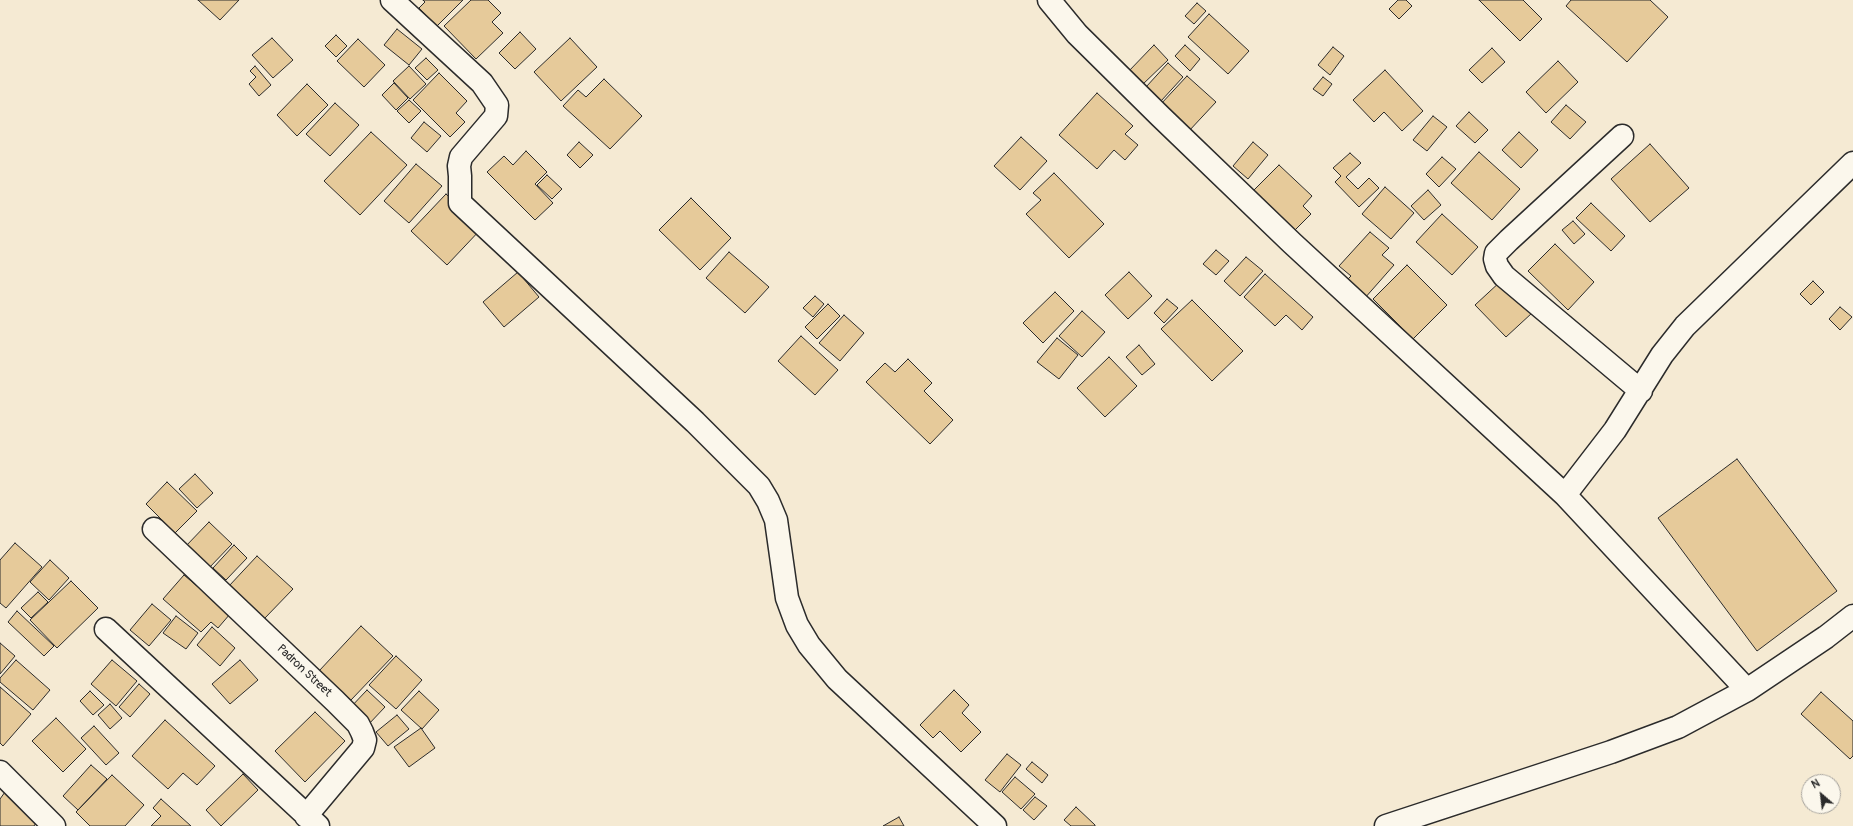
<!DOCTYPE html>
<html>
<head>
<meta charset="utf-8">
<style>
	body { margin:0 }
	#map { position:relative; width:1853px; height:826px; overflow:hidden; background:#f5ead3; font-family:Pangolin,sans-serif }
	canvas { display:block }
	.north { position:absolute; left:1801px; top:774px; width:40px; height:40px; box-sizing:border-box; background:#fbf7ec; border:1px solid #a8a59f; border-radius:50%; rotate:332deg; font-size:11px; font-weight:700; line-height:16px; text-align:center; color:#2b2b2b }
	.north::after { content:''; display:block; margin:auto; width:14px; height:18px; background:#2b2b2b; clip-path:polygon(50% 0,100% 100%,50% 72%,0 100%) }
</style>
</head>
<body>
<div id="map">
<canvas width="1853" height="826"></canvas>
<div class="north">N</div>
</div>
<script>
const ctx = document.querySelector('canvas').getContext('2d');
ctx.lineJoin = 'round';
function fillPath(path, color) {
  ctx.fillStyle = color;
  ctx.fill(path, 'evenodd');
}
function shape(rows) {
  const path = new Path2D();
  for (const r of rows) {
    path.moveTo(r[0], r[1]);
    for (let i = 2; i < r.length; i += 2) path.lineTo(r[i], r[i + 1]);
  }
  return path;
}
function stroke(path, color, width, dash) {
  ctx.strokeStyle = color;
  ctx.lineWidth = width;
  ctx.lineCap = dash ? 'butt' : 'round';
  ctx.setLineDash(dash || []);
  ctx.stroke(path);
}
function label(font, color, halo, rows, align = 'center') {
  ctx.font = font + ' Pangolin,sans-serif';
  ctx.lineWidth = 3;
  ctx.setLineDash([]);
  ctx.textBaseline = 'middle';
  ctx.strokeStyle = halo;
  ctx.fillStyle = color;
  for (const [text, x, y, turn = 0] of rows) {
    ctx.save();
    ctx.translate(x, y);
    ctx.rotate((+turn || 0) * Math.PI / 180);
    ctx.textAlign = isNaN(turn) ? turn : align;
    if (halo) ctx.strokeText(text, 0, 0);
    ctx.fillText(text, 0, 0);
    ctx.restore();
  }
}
const building = shape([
	[198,0,239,0,220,20,198,0],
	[423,0,463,0,437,26,419,8,425,2,423,0],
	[471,0,488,0,501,13,492,22,503,33,476,59,444,26,471,0],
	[1398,0,1406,0,1412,6,1399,19,1389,9,1398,0],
	[1479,0,1523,0,1542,19,1520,41,1479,0],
	[1571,0,1650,0,1668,17,1627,62,1566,6,1571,0],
	[1197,3,1206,11,1194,24,1185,16,1197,3],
	[1209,14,1249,51,1228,74,1188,37,1209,14],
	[397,29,422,49,409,65,384,45,397,29],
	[520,32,536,49,515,69,499,53,520,32],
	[336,35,347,46,336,57,325,46,336,35],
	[272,38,293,60,273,78,252,55,272,38],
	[570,38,597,67,561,101,534,72,570,38],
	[358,39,385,65,364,87,337,61,358,39],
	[1154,45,1168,60,1141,86,1127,73,1154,45],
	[1185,45,1200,59,1190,71,1175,56,1185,45],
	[1333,47,1344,56,1330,75,1318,65,1333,47],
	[1492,48,1505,62,1482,83,1469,70,1492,48],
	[426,58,438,70,427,80,415,68,426,58],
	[1558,61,1578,82,1546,113,1526,92,1558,61],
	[1168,63,1183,77,1161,101,1146,87,1168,63],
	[255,66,271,85,259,96,249,84,256,77,250,71,255,66],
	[409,66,426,84,410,99,393,81,409,66],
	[1385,70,1423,111,1402,131,1384,112,1374,122,1353,100,1385,70],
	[439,73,467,101,456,113,465,122,450,137,413,100,439,73],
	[1187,76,1216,102,1188,132,1160,105,1187,76],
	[1323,77,1332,84,1323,96,1313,89,1323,77],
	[604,79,642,116,610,149,563,106,578,90,586,97,604,79],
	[394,83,408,98,396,110,382,95,394,83],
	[307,84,328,105,297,136,277,115,307,84],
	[1097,93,1133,126,1125,134,1138,145,1125,160,1114,150,1097,169,1059,135,1097,93],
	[409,100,421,111,409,123,397,111,409,100],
	[335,103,359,125,330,156,306,134,335,103],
	[1566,105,1586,122,1570,139,1551,122,1566,105],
	[1469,112,1488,130,1475,143,1456,126,1469,112],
	[1433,116,1447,127,1427,151,1413,140,1433,116],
	[424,122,441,136,427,152,411,138,424,122],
	[371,132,407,165,360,215,324,181,371,132],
	[1519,132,1538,150,1521,168,1502,150,1519,132],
	[1021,137,1047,161,1020,190,994,166,1021,137],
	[579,142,593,155,580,168,567,155,579,142],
	[1253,142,1268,155,1248,179,1233,166,1253,142],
	[1650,144,1689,188,1650,222,1611,179,1650,144],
	[526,151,547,172,535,184,553,203,535,220,487,172,504,156,513,165,526,151],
	[1479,152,1520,189,1492,220,1451,183,1479,152],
	[1350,153,1361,163,1346,177,1358,189,1369,178,1379,188,1359,207,1335,182,1341,176,1333,168,1350,153],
	[1442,157,1456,169,1439,187,1426,174,1442,157],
	[416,164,442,186,409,223,384,201,416,164],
	[1279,165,1312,196,1303,206,1311,214,1291,234,1250,194,1279,165],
	[1054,173,1104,224,1069,258,1026,214,1041,200,1033,193,1054,173],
	[547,175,562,189,552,199,537,185,547,175],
	[1385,187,1414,213,1391,239,1362,214,1385,187],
	[1428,190,1441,205,1424,220,1411,206,1428,190],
	[446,194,482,228,447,265,411,231,446,194],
	[691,198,731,238,700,270,659,230,691,198],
	[1591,203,1625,236,1611,251,1576,218,1591,203],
	[1442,214,1478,247,1452,275,1416,242,1442,214],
	[1573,221,1585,234,1574,244,1562,230,1573,221],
	[1370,232,1389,248,1382,255,1394,265,1364,299,1345,282,1351,276,1339,266,1370,232],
	[1555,244,1594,282,1568,310,1528,271,1555,244],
	[1216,250,1229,261,1216,275,1203,264,1216,250],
	[729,252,769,287,745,313,706,278,729,252],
	[1246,257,1263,271,1240,296,1224,281,1246,257],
	[1407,265,1447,305,1413,339,1373,299,1407,265],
	[518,272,539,297,504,327,483,302,518,272],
	[1129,272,1152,296,1128,319,1105,295,1129,272],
	[1265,274,1313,317,1302,330,1286,315,1275,326,1244,297,1265,274],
	[1501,281,1532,313,1506,337,1475,305,1501,281],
	[1813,281,1824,292,1811,305,1800,294,1813,281],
	[1055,292,1074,311,1043,343,1023,323,1055,292],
	[815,296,824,304,813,317,803,308,815,296],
	[1167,299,1178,308,1164,323,1154,313,1167,299],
	[1192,300,1243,351,1212,381,1161,329,1192,300],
	[828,304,840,316,817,339,805,327,828,304],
	[1840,307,1852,317,1840,330,1829,319,1840,307],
	[1082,311,1105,332,1082,357,1059,336,1082,311],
	[844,315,864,333,840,361,819,343,844,315],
	[801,336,838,370,815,395,778,361,801,336],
	[1057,338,1078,355,1059,379,1037,362,1057,338],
	[1139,345,1155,364,1142,375,1126,357,1139,345],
	[1109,357,1137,386,1105,417,1077,388,1109,357],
	[908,359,932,383,924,391,953,420,930,444,866,382,885,363,895,372,908,359],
	[1737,459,1837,591,1757,651,1658,518,1737,459],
	[195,474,213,493,197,508,179,489,195,474],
	[167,482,197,511,175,533,146,504,167,482],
	[209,522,232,544,208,569,185,547,209,522],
	[15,543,42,567,6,608,0,603,0,560,15,543],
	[234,545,247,558,226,580,213,568,234,545],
	[257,556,293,589,264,619,229,586,257,556],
	[50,560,69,578,49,600,30,582,50,560],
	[184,575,230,614,218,628,211,622,201,632,163,599,184,575],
	[71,581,98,608,57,648,30,620,71,581],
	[38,592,48,602,31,618,21,608,38,592],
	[152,604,171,620,149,646,130,630,152,604],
	[17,611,54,646,44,656,8,622,17,611],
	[176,616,198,633,186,649,163,633,176,616],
	[361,626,393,656,351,700,319,671,361,626],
	[212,627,235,648,220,666,197,645,212,627],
	[0,643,15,656,0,674,0,643],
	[396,656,422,680,396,709,369,685,396,656],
	[16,660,50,690,33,710,0,682,0,678,16,660],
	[112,660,137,681,116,706,91,684,112,660],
	[240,660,258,680,230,704,212,684,240,660],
	[139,684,150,694,130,717,119,707,139,684],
	[0,687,31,714,3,746,0,743,0,687],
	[367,690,385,707,367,726,349,709,367,690],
	[954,690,969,705,962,713,981,732,961,752,940,731,933,738,920,725,954,690],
	[90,691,104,705,93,715,80,701,90,691],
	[419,691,439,710,422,729,401,710,419,691],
	[1821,692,1853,721,1853,756,1850,759,1801,714,1821,692],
	[110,704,122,718,110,729,98,715,110,704],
	[315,712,345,741,305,782,275,751,315,712],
	[397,715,409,729,388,746,376,732,397,715],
	[56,718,86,749,63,772,32,741,56,718],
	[165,720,215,766,197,785,183,773,168,789,132,756,165,720],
	[94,726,119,753,106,765,81,738,94,726],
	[421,728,435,748,409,767,394,747,421,728],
	[1007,754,1021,765,1000,792,985,780,1007,754],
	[1032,762,1048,775,1042,783,1026,769,1032,762],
	[91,765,107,779,78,810,63,796,91,765],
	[243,774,258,790,221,826,206,810,243,774],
	[112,775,144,805,125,826,90,826,76,812,112,775],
	[1015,777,1035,794,1021,809,1002,792,1015,777],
	[5,792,40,817,34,826,0,826,0,799,5,792],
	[1035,797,1047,806,1034,820,1023,810,1035,797],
	[161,799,191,826,151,826,161,816,153,808,161,799],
	[1076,807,1095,825,1095,826,1071,826,1064,820,1076,807],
	[899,817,904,826,883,826,899,817]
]);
const street = shape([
	[392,0,482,83,497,105,496,116,461,157,459,166,460,176,460,203,695,422,759,486,768,501,776,520,787,598,797,625,809,645,837,679,995,826],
	[1049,0,1077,34,1160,116,1292,243,1565,495,1747,690],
	[1622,136,1509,240,1496,253,1495,259,1497,266,1504,276,1641,391],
	[1565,495,1615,430,1662,355,1685,326,1853,163],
	[154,529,335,701,358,724,362,732,365,740,363,748,306,816],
	[106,629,318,826],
	[0,772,54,826],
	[1386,826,1611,752,1678,727,1747,690,1826,637,1853,616]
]);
const streetNames = [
	["Padron Street",304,671,43]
];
fillPath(building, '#e6ca9a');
stroke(building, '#2b2b2b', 1);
stroke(street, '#2b2b2b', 25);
stroke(street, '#fbf7ec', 22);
label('12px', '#2b2b2b', '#fbf7ec', streetNames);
</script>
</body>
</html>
